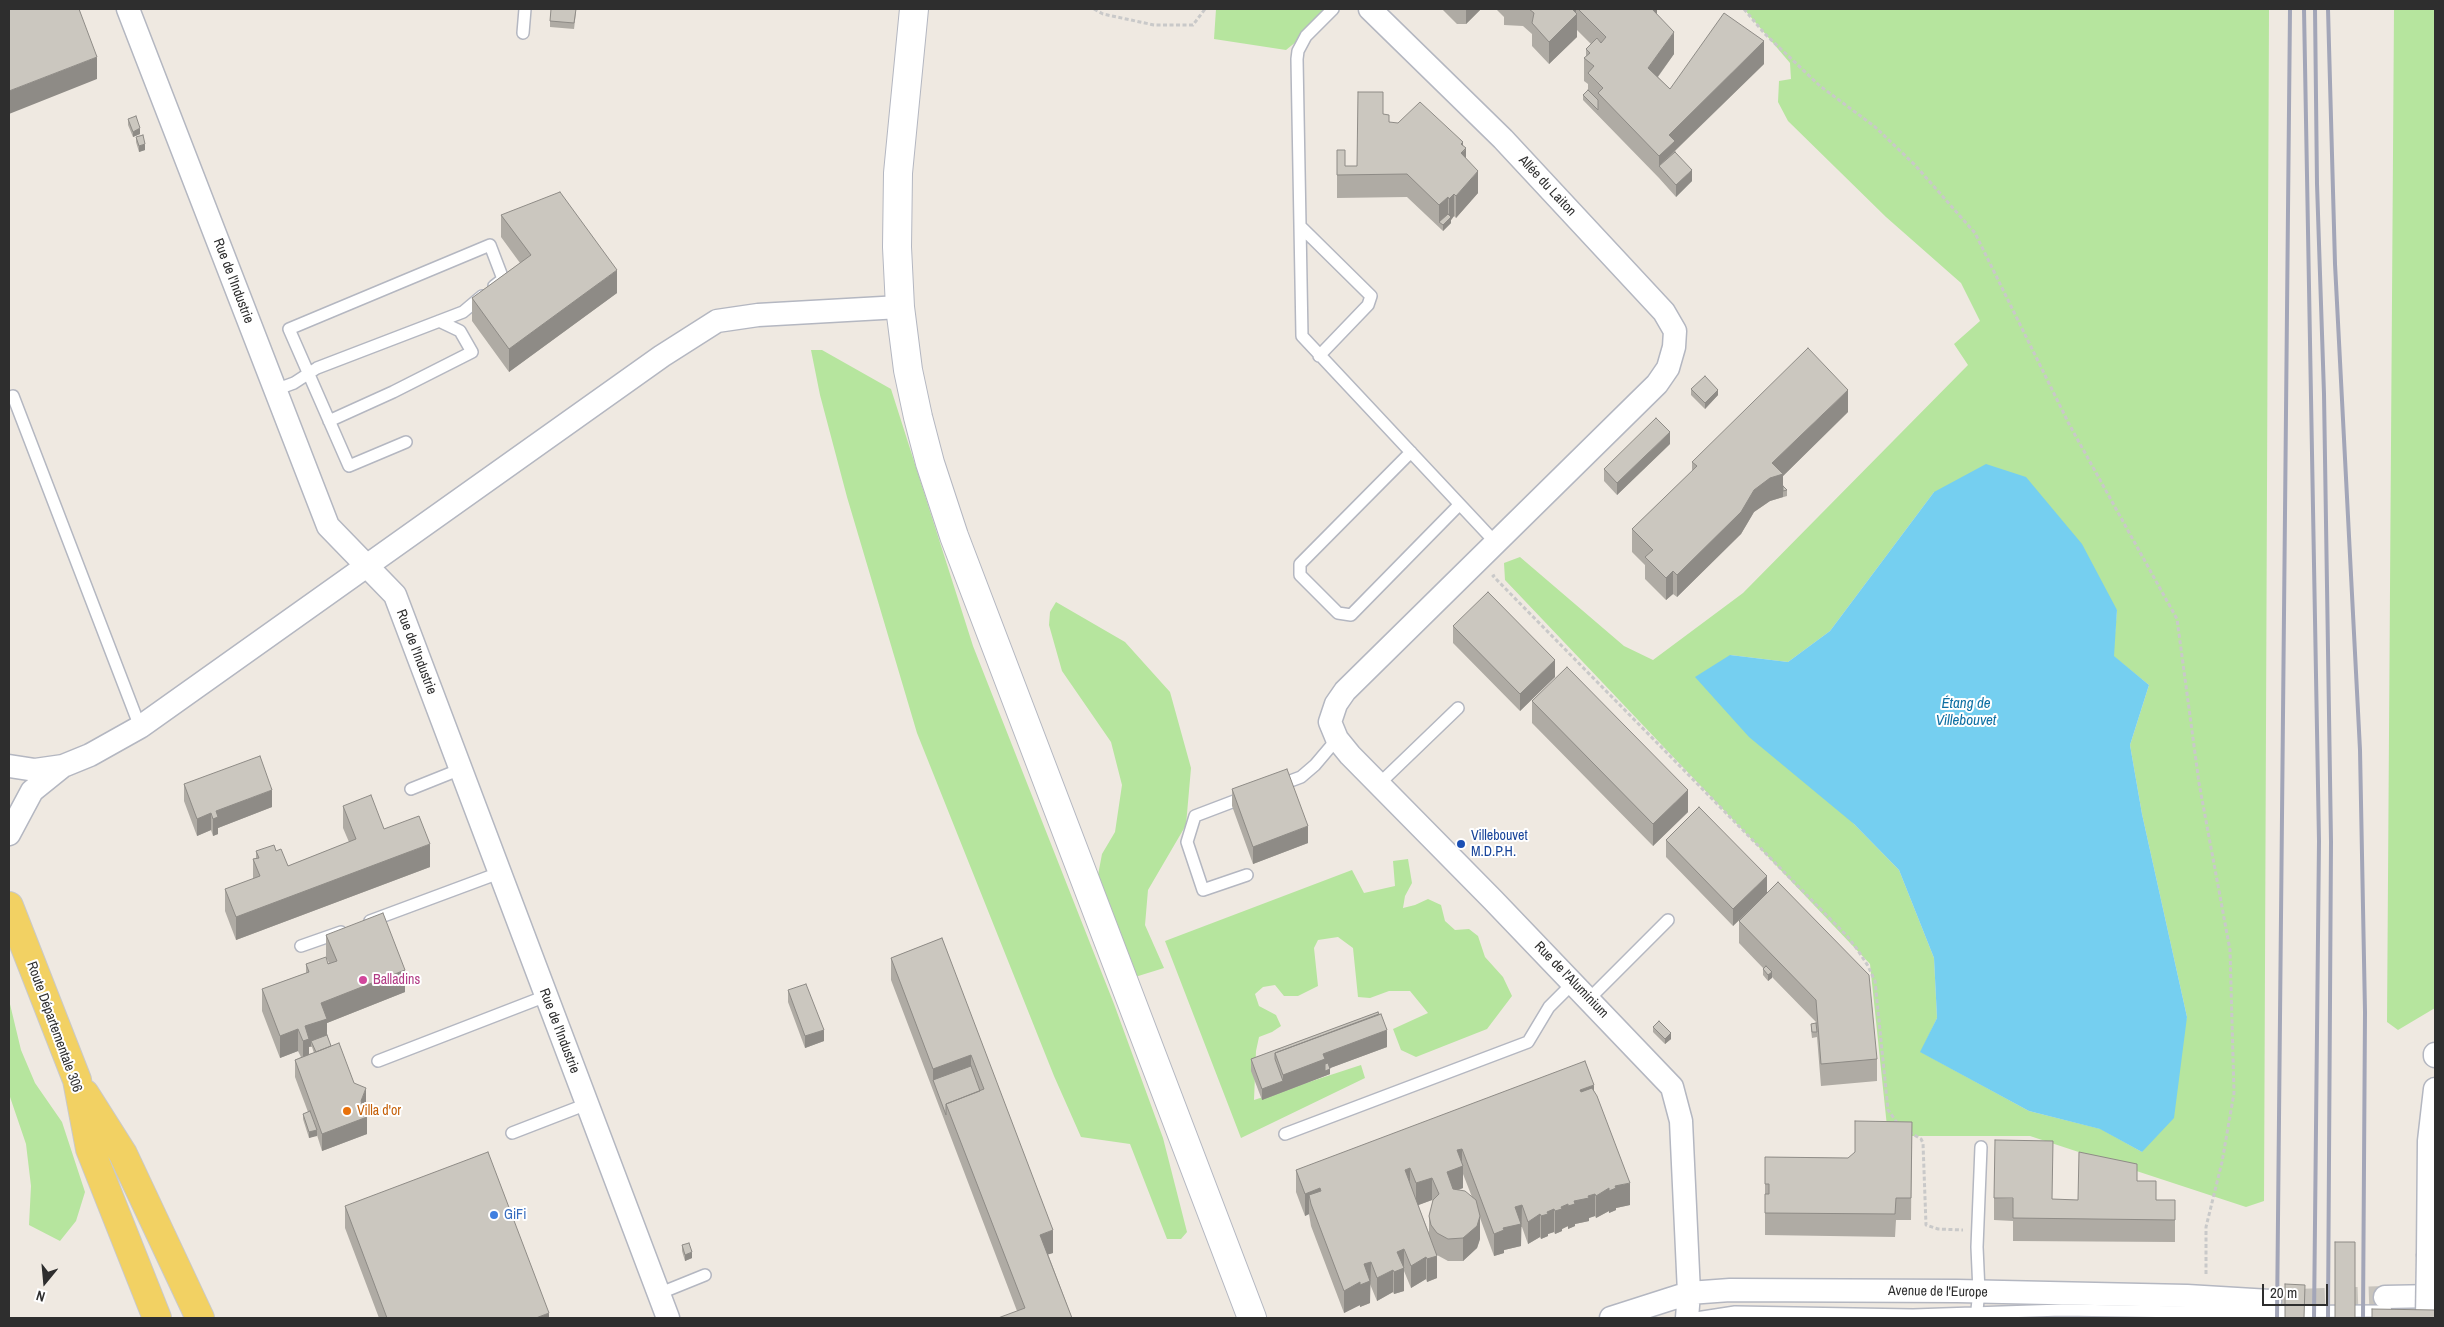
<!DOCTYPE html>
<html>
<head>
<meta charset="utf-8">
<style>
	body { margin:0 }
	#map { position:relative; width:2444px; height:1327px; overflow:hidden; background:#efe9e1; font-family:"Archivo Narrow",sans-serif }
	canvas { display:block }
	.frame { position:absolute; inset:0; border:10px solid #2e2e2e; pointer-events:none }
	.north { position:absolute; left:20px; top:1257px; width:50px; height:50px; -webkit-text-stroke:4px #fff; paint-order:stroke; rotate:197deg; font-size:14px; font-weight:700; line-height:20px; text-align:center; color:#2e2e2e }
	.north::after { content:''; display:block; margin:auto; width:18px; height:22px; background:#2e2e2e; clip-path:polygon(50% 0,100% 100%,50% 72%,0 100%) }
	.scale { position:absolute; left:2262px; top:1284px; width:66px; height:22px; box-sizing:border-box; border:2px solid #2e2e2e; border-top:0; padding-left:6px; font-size:15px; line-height:18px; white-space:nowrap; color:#2e2e2e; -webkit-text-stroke:4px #fff; paint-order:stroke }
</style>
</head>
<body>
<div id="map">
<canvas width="2444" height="1327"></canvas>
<div class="frame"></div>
<div class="north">N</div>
<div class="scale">20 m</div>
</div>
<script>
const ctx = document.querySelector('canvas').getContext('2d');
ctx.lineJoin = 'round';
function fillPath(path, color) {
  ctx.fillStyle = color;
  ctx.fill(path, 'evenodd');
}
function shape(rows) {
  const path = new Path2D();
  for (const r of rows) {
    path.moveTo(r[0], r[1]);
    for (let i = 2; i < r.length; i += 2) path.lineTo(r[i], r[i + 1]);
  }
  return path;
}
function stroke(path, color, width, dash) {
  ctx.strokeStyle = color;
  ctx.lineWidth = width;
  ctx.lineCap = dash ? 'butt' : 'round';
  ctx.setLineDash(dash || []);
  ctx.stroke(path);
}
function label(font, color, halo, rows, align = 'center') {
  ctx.font = font + ' "Archivo Narrow",sans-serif';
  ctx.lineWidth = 4;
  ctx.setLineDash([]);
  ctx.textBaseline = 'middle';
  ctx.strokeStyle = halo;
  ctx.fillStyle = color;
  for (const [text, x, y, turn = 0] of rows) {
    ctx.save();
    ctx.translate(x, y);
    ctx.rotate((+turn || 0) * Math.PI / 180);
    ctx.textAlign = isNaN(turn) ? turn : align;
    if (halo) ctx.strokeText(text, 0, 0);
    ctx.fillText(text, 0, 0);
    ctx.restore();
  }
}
const green = shape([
	[1216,9,1333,9,1334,11,1286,50,1214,39],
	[1744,9,2269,9,2264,1201,2246,1207,2030,1136,1888,1136,1870,964,1505,580,1504,563,1520,557,1624,646,1653,660,1743,593,1968,365,1954,344,1980,321,1961,283,1886,217,1788,121,1778,102,1779,81,1791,79,1790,63],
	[1934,492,2117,610,2113,656,2149,685,2130,745,2142,814,2187,1017,2142,1152,2101,1129,2029,1111,1921,1052,1937,1018,1934,958,1899,870,1854,824,1730,655,1788,662,1830,631],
	[2394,9,2435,9,2435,1008,2398,1030,2387,1022],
	[811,350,822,350,891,389,973,646,1114,1004,1163,1138,1187,1232,1181,1239,1167,1239,1130,1144,1081,1137,1054,1076,917,733,847,497,820,395],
	[1056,602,1125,642,1170,692,1191,768,1186,825,1148,890,1145,925,1164,968,1135,977,1098,875,1102,854,1115,832,1122,785,1111,742,1062,671,1049,625,1050,612],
	[1408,859,1412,883,1405,896,1403,908,1415,905,1428,899,1441,905,1445,921,1455,930,1469,929,1478,936,1485,957,1503,977,1512,996,1487,1029,1416,1057,1401,1050,1393,1029,1428,1013,1410,991,1389,991,1370,998,1358,997,1353,948,1338,937,1318,940,1314,948,1318,986,1298,996,1284,996,1275,985,1263,987,1255,994,1259,1006,1276,1015,1281,1026,1272,1032,1259,1037,1256,1051,1254,1100,1361,1065,1365,1078,1241,1138,1165,941,1352,870,1364,893,1395,886,1393,861],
	[9,1000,21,1050,35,1083,62,1122,85,1192,76,1221,60,1241,29,1225,31,1186,26,1144,9,1094]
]);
const water = shape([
	[1986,464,2026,477,2082,544,2117,610,2114,656,2149,685,2130,745,2142,814,2187,1017,2174,1118,2142,1152,2100,1129,2029,1111,1920,1052,1937,1018,1934,958,1899,870,1854,824,1749,737,1695,677,1730,655,1788,662,1830,631,1934,492]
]);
const minorTunnel = shape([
	[2270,1301,2385,1297]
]);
const path = shape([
	[1094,9,1103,14,1154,25,1193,25,1205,9],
	[1744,9,1764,33,1820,86,1874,126,1915,165,1975,233,2069,424,2177,619,2199,783,2230,950,2234,1093,2222,1162,2206,1227,2206,1275],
	[1495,575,1493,576,1847,936,1857,949,1868,966,1875,981,1888,1110,1898,1124],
	[1909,1132,1921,1139,1923,1143,1926,1225,1938,1229,1963,1230]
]);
const service = shape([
	[1333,9,1306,36,1298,51,1297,59,1302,336,1496,543],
	[523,33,525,9],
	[1300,226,1371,296,1368,305,1319,356],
	[275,390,294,383,317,368,463,312,482,296],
	[13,396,140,727],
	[329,421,393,392,472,352,460,331,439,321],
	[406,442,349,466,289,329,490,245,503,279,494,286],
	[1411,452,1300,564,1300,575,1338,613,1351,615,1459,505],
	[1379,784,1458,708],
	[1277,786,1301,777,1315,765,1337,739],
	[411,789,461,769],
	[1245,797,1195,816,1187,842,1203,890,1247,875],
	[370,921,499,873],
	[301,946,341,932],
	[1589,999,1668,920],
	[378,1061,546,996],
	[512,1133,587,1104],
	[1285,1134,1528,1042,1549,1007,1573,983],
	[658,1294,705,1275],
	[1696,1318,1735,1312,1913,1315,2062,1310,2189,1312,2386,1311],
	[1976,1318,1979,1292,1977,1247,1981,1147]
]);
const minor = shape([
	[128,9,328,526,395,595,668,1318],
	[1370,9,1503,139,1664,312,1675,331,1674,347,1668,368,1657,384,1345,691,1336,704,1330,722,1337,739,1350,755,1493,900,1672,1087,1681,1121,1689,1293,1687,1318],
	[9,766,35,770,63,766,32,791,9,834],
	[63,766,90,755,140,727,662,356,717,321,758,315,900,307],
	[2435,1054,2435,1056],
	[2428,1254,2429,1141,2435,1089],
	[2385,1297,2435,1296],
	[1611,1318,1689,1293,1730,1290,1957,1291,2187,1296,2270,1301]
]);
const tertiary = shape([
	[914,9,898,173,897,247,900,307,908,370,918,417,930,463,954,536,1252,1318]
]);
const primary = shape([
	[9,906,77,1080,90,1149,157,1318],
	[85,1094,123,1154,200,1318]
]);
const rail = shape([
	[2304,9,2319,841,2314,1318],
	[2315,9,2317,184,2324,394,2331,842,2328,1318],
	[2328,9,2335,264,2360,750,2365,1012,2363,1318],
	[2277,1318,2290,9]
]);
const minorBridge = shape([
	[2427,1318,2428,1254]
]);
const wall = shape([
	[1442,9,1481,9,1466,24,1457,24],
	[1496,9,1657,9,1657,15,1674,54,1658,77,1670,89,1764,64,1675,151,1692,181,1676,197,1659,178,1583,100,1583,95,1588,90,1588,84,1584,81,1584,58,1586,57,1586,49,1591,44,1577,30,1577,37,1549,64,1532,46,1532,34,1523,26,1504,25,1504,17],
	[576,12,574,29,550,27,550,21],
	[1383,115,1389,122,1463,145,1466,159,1478,193,1456,218,1454,216,1451,220,1451,223,1443,231,1407,197,1337,198,1337,150,1345,166,1357,166],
	[128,119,140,134,133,137,128,125],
	[136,137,145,150,139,152,136,142],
	[501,215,617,293,509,372,472,321,472,298,520,263,501,237],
	[1691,389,1718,395,1705,409,1691,395],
	[1848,412,1783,476,1783,486,1787,490,1787,496,1770,501,1754,512,1741,534,1677,597,1673,594,1666,600,1645,579,1645,565,1632,552,1632,529,1692,471,1692,462],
	[1670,444,1617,495,1604,481,1604,469],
	[1453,626,1555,677,1520,711,1453,643],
	[1532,701,1688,812,1653,846,1532,723],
	[184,784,272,807,218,828,218,834,213,836,211,830,197,836,184,801],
	[1232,789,1308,843,1253,864,1232,806],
	[343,806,384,829,430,867,236,940,225,911,225,889,253,879,253,859,256,858,256,851,276,851,288,866,349,842,343,828],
	[1666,840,1767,893,1733,926,1666,857],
	[1739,921,1877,1059,1877,1081,1821,1086,1817,1037,1812,1038,1811,1030,1811,1024,1816,1023,1816,1022,1772,977,1768,981,1763,975,1763,968,1739,943],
	[326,935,405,992,327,1023,327,1035,331,1046,366,1105,364,1110,367,1134,322,1151,317,1135,309,1138,303,1119,303,1114,308,1112,295,1077,295,1060,301,1057,298,1051,280,1058,262,1011,262,989,306,973,306,964,329,963,326,957],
	[309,1047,312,1047,314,1053,309,1054],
	[942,938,1053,1253,1048,1254,1072,1318,1017,1311,891,980,891,958],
	[788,990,824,1041,805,1048,788,1002],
	[1378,1012,1387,1047,1330,1068,1330,1074,1262,1100,1251,1071,1251,1059],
	[1653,1027,1671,1039,1665,1044,1653,1032],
	[1594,1091,1630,1205,1616,1208,1616,1210,1609,1213,1609,1211,1596,1218,1595,1216,1589,1218,1589,1221,1575,1224,1575,1226,1568,1229,1568,1226,1562,1229,1562,1231,1555,1234,1554,1232,1548,1234,1548,1236,1541,1239,1540,1237,1528,1244,1522,1227,1521,1227,1521,1246,1504,1250,1504,1253,1494,1256,1480,1218,1480,1239,1477,1248,1463,1261,1448,1261,1437,1255,1437,1278,1427,1282,1426,1279,1411,1288,1404,1271,1404,1291,1394,1294,1393,1292,1377,1301,1370,1284,1370,1303,1360,1307,1360,1305,1344,1313,1311,1226,1309,1214,1305,1216,1296,1192,1296,1170],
	[1463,1174,1472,1197,1458,1190,1463,1188],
	[1432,1200,1433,1201,1429,1216,1429,1233,1418,1205],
	[1912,1122,1911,1220,1896,1220,1895,1237,1765,1235,1765,1157,1848,1158],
	[2137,1181,2156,1200,2175,1200,2175,1242,2013,1241,2013,1221,1994,1220,1994,1198,2078,1200],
	[345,1206,549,1318,379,1318,345,1228],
	[682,1245,692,1258,685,1261,682,1251]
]);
const shadedWall = shape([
	[1466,9,1481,9,1466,24],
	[1575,9,1576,9,1576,15,1577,14,1577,37,1549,64,1549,42],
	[1651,9,1657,9,1657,24],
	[1674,32,1674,54,1648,90,1648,68],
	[1764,41,1764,64,1659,166,1659,156,1669,135],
	[97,57,97,79,9,114,9,91],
	[140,128,140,134,133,137,133,132],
	[1463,142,1463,152,1466,148,1466,171,1461,176,1461,144],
	[145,144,145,150,139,152,139,146],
	[1692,170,1692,181,1676,197,1676,185],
	[1478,171,1478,193,1456,218,1456,196],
	[1454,194,1454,216,1451,220,1451,223,1443,231,1443,225,1449,218,1449,199],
	[1448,197,1448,220,1439,222,1439,205],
	[617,270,617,293,509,372,509,349],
	[1718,390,1718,395,1705,409,1705,403],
	[1848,390,1848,412,1783,476,1783,497,1770,501,1754,512,1741,534,1677,597,1677,575,1754,490,1772,463],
	[1670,432,1670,444,1617,495,1617,483],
	[1673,571,1673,594,1666,600,1666,578],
	[1555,660,1555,677,1520,711,1520,694],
	[272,790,272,807,218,828,218,834,213,836,213,819,216,811],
	[1688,790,1688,812,1653,846,1653,824],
	[211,813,211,830,197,836,197,819],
	[1308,826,1308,843,1253,864,1253,847],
	[430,844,430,867,236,940,236,917],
	[1767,876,1767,893,1733,926,1733,909],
	[405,970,405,992,327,1023,327,1041,311,1041,311,1046,309,1047,309,1061,303,1063,303,1041,305,1026,321,1003],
	[1772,972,1772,978,1768,981,1768,975],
	[298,1029,298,1051,280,1058,280,1036],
	[824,1030,824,1041,805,1048,805,1036],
	[1387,1030,1387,1047,1325,1070,1330,1069,1330,1074,1262,1100,1262,1089,1283,1081,1283,1075,1323,1054],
	[1671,1033,1671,1039,1665,1044,1665,1039],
	[971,1055,971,1078,933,1080,933,1092,933,1069],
	[1594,1085,1594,1107,1580,1112,1580,1090],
	[366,1088,366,1105,361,1118,361,1101],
	[367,1117,367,1134,322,1151,322,1134],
	[317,1130,317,1136,309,1138,309,1132],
	[1462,1149,1462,1166,1463,1166,1463,1188,1447,1194,1447,1172,1457,1150],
	[1410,1168,1410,1191,1405,1170],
	[1432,1178,1432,1200,1416,1206,1416,1183],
	[1630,1183,1630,1205,1616,1208,1616,1210,1609,1213,1609,1191,1615,1186],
	[1320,1188,1320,1210,1309,1195,1309,1214,1305,1216,1305,1194],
	[1609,1188,1609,1211,1596,1218,1596,1196],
	[1595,1194,1595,1216,1589,1218,1589,1221,1575,1224,1575,1226,1568,1229,1568,1206,1574,1201],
	[1568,1204,1568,1226,1562,1229,1562,1231,1555,1234,1555,1211,1561,1207],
	[1522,1205,1521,1246,1504,1250,1504,1253,1494,1256,1494,1234,1503,1228,1515,1207],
	[1554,1209,1554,1232,1548,1234,1548,1236,1541,1239,1541,1216,1547,1212],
	[1540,1214,1540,1237,1528,1244,1528,1222],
	[1480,1216,1480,1239,1477,1248,1463,1261,1463,1238],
	[1053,1230,1053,1253,1040,1257,1040,1235],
	[1404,1249,1404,1291,1394,1294,1394,1272,1397,1252],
	[692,1252,692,1258,685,1261,685,1255],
	[1437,1256,1437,1278,1427,1282,1427,1259],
	[1426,1257,1426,1279,1411,1288,1411,1266],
	[1371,1262,1370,1303,1360,1307,1360,1285,1364,1264],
	[1393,1270,1393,1292,1377,1301,1377,1278],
	[1360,1282,1360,1305,1344,1313,1344,1291],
	[549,1313,549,1318,536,1318]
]);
const building = shape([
	[9,9,79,9,97,57,9,91,9,9],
	[551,9,576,9,574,23,550,21,551,9],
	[1529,9,1575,9,1573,10,1577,14,1549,42,1532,23,1534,13,1529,9],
	[1578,9,1652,9,1674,32,1648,68,1670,89,1724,13,1764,41,1669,135,1675,141,1659,156,1598,93,1603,88,1588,73,1594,66,1584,58,1590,53,1586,49,1597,38,1601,43,1606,37,1578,9],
	[1588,90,1598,100,1598,110,1583,95,1588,90],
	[1358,92,1383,92,1383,114,1389,115,1389,122,1398,123,1420,102,1463,142,1461,144,1466,148,1461,153,1478,171,1456,196,1454,194,1449,199,1448,197,1439,205,1407,174,1337,175,1337,150,1345,150,1345,166,1357,166,1358,92],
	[136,116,140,128,133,132,128,119,136,116],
	[143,135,145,144,139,146,136,137,143,135],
	[1675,152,1692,170,1676,185,1659,166,1675,152],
	[560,192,617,270,509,349,472,298,531,255,501,215,560,192],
	[1448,214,1451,217,1443,225,1439,222,1448,214],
	[1808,348,1848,390,1772,463,1783,474,1770,478,1754,490,1741,512,1677,575,1673,571,1666,578,1645,557,1653,550,1632,529,1697,466,1692,462,1808,348],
	[1705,376,1718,390,1705,403,1691,389,1705,376],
	[1656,418,1670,432,1617,483,1604,469,1656,418],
	[1783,486,1787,490,1783,491,1783,486],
	[1488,592,1555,660,1520,694,1453,626,1488,592],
	[1567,667,1688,790,1653,824,1532,701,1567,667],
	[260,756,272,790,216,811,218,817,213,819,211,813,197,819,184,784,260,756],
	[1287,769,1308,826,1253,847,1232,789,1287,769],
	[371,795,384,829,419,816,430,844,236,917,225,889,260,876,253,859,259,858,256,851,274,845,276,851,281,849,288,866,356,839,343,806,371,795],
	[1699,807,1767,876,1733,909,1666,840,1699,807],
	[1778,882,1869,975,1877,1059,1821,1064,1816,1000,1739,921,1778,882],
	[383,913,405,970,321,1003,327,1019,305,1026,309,1039,303,1041,298,1029,280,1036,262,989,309,972,306,964,326,957,328,964,337,961,326,935,383,913],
	[942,938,1053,1230,1040,1235,1072,1318,998,1318,1025,1308,946,1104,984,1089,971,1055,933,1069,891,958,942,938],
	[1766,966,1772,972,1768,975,1763,969,1766,966],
	[806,984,824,1030,805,1036,788,990,806,984],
	[1378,1012,1379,1014,1275,1053,1275,1059,1283,1081,1262,1089,1251,1059,1378,1012],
	[1381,1014,1387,1030,1323,1054,1325,1059,1283,1075,1275,1053,1381,1014],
	[1659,1021,1671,1033,1665,1039,1653,1027,1659,1021],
	[1816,1023,1817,1032,1812,1032,1811,1024,1816,1023],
	[327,1035,331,1046,316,1052,311,1041,327,1035],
	[339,1043,354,1083,366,1088,361,1101,367,1117,322,1134,295,1060,339,1043],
	[1585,1061,1594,1085,1580,1090,1581,1092,1592,1088,1597,1096,1630,1183,1615,1186,1616,1188,1609,1191,1609,1188,1596,1196,1595,1194,1588,1196,1589,1198,1574,1201,1575,1204,1568,1206,1568,1204,1561,1207,1562,1209,1555,1211,1554,1209,1547,1212,1548,1214,1541,1216,1540,1214,1528,1222,1522,1205,1515,1207,1521,1224,1503,1228,1504,1230,1494,1234,1462,1149,1457,1150,1463,1166,1447,1172,1453,1189,1465,1191,1476,1200,1480,1216,1477,1226,1463,1238,1448,1239,1437,1233,1431,1225,1429,1216,1433,1200,1439,1194,1432,1178,1416,1183,1410,1168,1405,1170,1437,1256,1427,1259,1426,1257,1411,1266,1404,1249,1397,1252,1404,1268,1394,1272,1393,1270,1377,1278,1371,1262,1364,1264,1370,1281,1360,1285,1360,1282,1344,1291,1311,1204,1309,1195,1321,1191,1320,1188,1305,1194,1296,1170,1585,1061],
	[1328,1063,1330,1069,1325,1071,1325,1064,1328,1063],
	[971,1066,980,1091,946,1104,946,1115,933,1080,971,1066],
	[310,1111,317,1130,309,1132,303,1114,310,1111],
	[1855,1121,1912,1122,1911,1198,1896,1198,1895,1214,1765,1213,1765,1194,1769,1194,1769,1184,1765,1184,1765,1157,1848,1158,1855,1152,1855,1121],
	[1995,1140,2053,1141,2052,1199,2078,1200,2079,1152,2137,1164,2137,1181,2156,1181,2156,1200,2175,1200,2175,1220,2013,1218,2013,1198,1994,1198,1995,1140],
	[488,1152,549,1313,536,1318,387,1318,345,1206,488,1152],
	[2335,1242,2355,1242,2355,1318,2335,1318,2335,1242],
	[689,1243,692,1252,685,1255,682,1245,689,1243],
	[2285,1284,2305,1285,2304,1318,2285,1318,2285,1284],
	[2372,1309,2435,1310,2435,1318,2372,1318,2372,1309]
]);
const markers = [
	[1461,844,5,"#1a4fb4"],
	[363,980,5,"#d1479c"],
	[347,1111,5,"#e8710a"],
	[494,1215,5,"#3f7fe0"]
];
const streetNames = [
	["Allée du Laiton",1547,186,47],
	["Rue de l'Industrie",233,281,69],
	["Rue de l'Industrie",416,652,69],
	["Rue de l'Aluminium",1571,980,46],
	["Route Départementale 306",54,1027,70],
	["Rue de l'Industrie",559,1031,69],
	["Avenue de l'Europe",1938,1292,1]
];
const transitNames = [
	["Villebouvet",1471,836],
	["M.D.P.H.",1471,852]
];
const hotelNames = [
	["Balladins",373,980]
];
const foodNames = [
	["Villa d'or",357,1111]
];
const shopNames = [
	["GiFi",504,1215]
];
const waterNames = [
	["Étang de",1966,704],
	["Villebouvet",1966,721]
];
fillPath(green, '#b6e59e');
fillPath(water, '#75cff0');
stroke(minorTunnel, '#c8c4bd', 22, [22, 11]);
stroke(service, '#b4b7c1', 14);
stroke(minor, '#b4b7c1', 25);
stroke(tertiary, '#b4b7c1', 30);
stroke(primary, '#c9c9c9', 30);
stroke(path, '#c9c9c9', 3, [4, 2.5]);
stroke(service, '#fff', 11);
stroke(minor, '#fff', 22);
stroke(tertiary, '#fff', 28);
stroke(primary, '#f2d163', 28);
stroke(rail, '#a3a6b8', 4);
stroke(minorBridge, '#b4b7c1', 25, []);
stroke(minorBridge, '#fff', 22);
fillPath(wall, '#afaba4');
fillPath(shadedWall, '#8e8b86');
fillPath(building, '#cbc7bf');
stroke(building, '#8e8b86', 1);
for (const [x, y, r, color] of markers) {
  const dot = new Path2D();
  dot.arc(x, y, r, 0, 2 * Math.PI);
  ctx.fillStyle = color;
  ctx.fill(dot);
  stroke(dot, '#fff', 2);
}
label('14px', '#2e2e2e', '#fff', streetNames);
label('14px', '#164399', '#fff', transitNames, 'left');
label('14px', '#b23c85', '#fff', hotelNames, 'left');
label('14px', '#c56008', '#fff', foodNames, 'left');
label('14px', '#366cbe', '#fff', shopNames, 'left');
label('italic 15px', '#0d6fa3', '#fff', waterNames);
</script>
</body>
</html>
